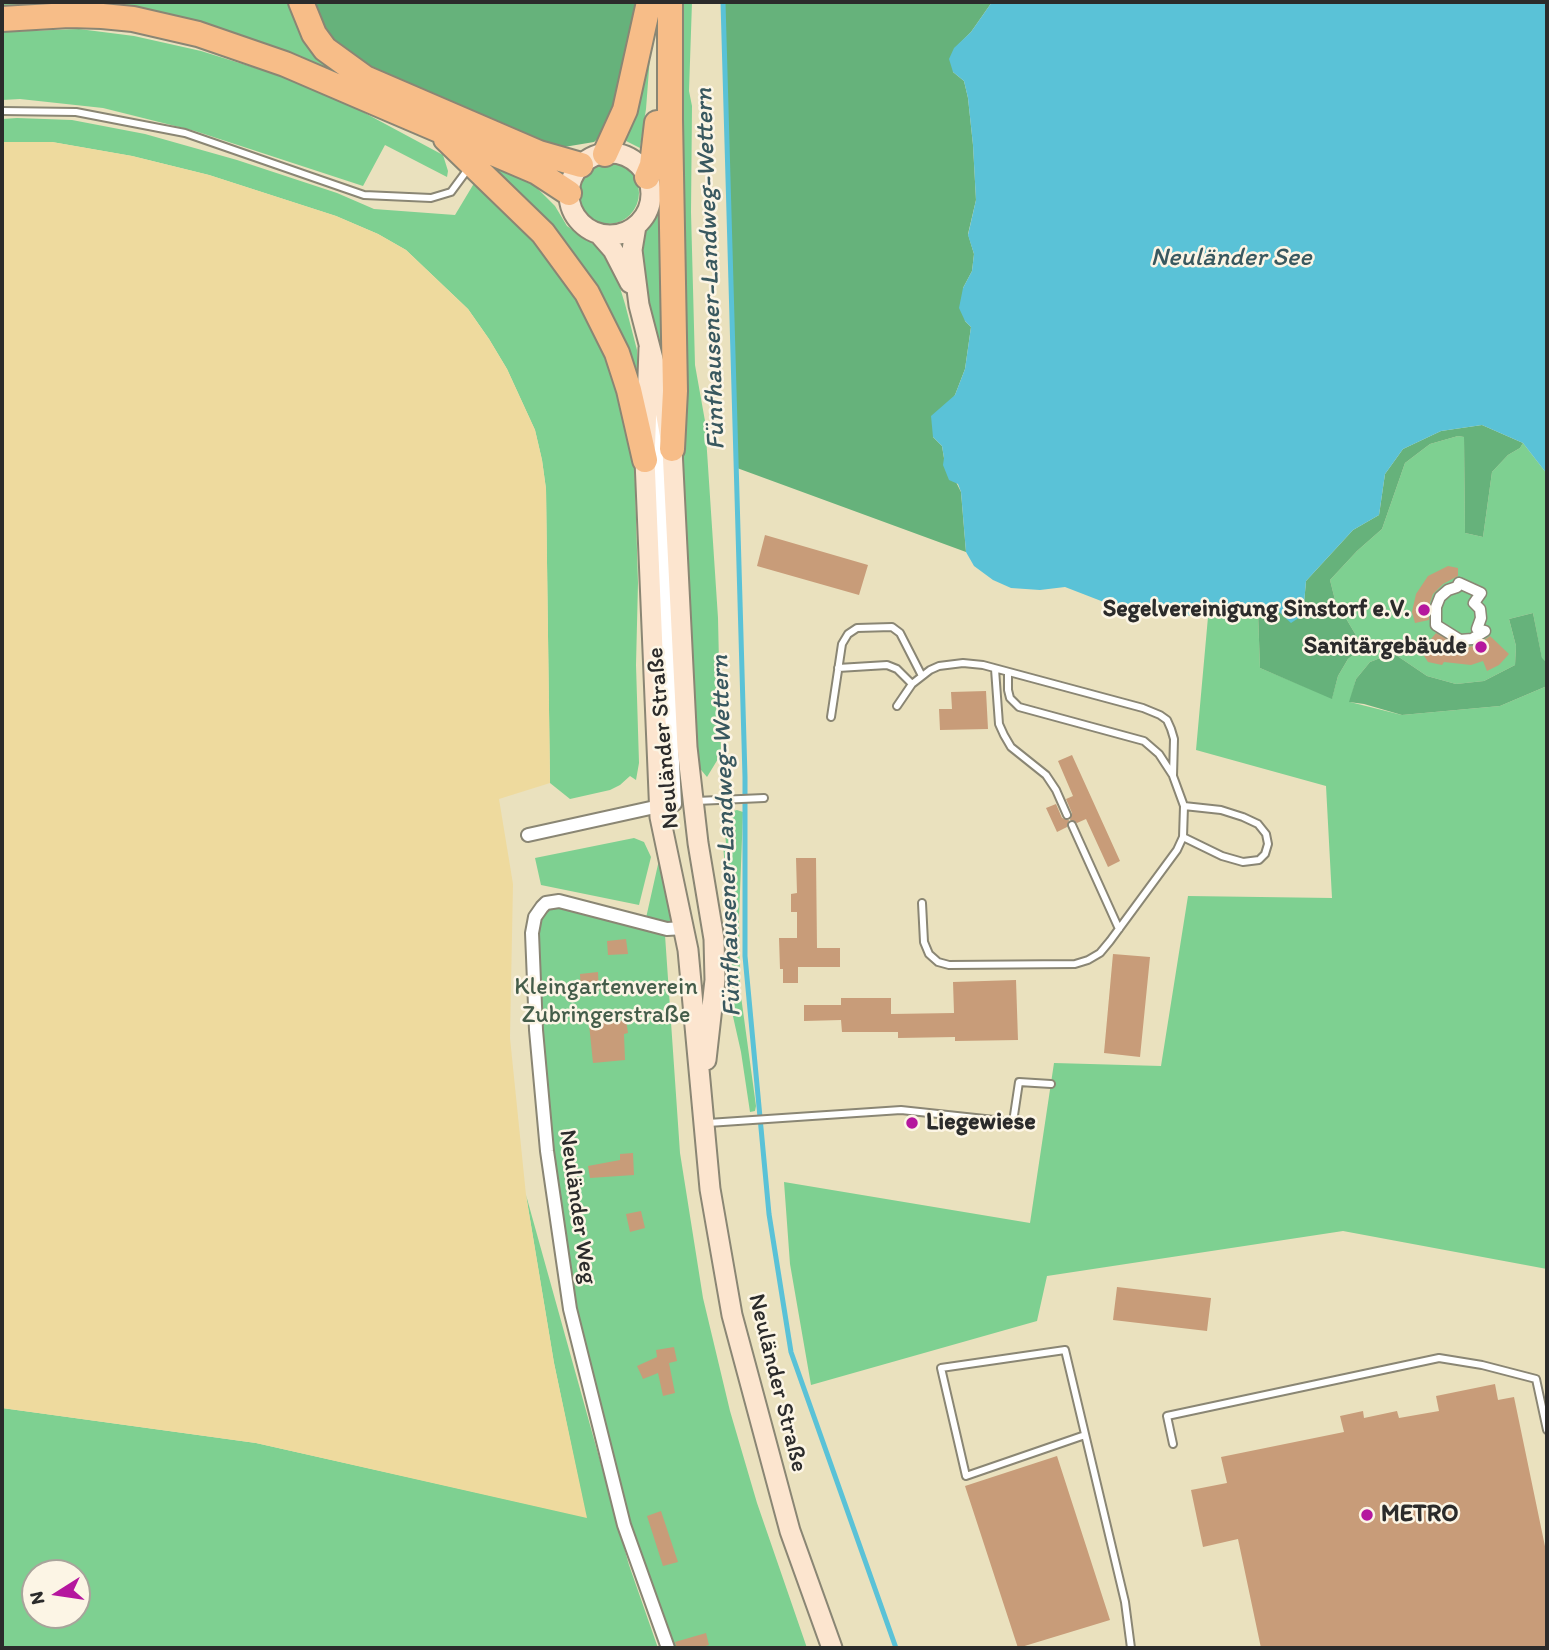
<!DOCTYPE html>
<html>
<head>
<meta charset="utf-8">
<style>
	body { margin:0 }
	#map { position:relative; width:1549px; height:1650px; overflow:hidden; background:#eae1be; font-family:Itim,sans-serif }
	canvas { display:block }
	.frame { position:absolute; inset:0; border:4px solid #2b2b2b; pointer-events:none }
	.north { position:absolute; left:21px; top:1559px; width:70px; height:70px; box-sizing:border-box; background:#fcf5e5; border:2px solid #a8a49b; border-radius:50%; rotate:258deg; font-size:19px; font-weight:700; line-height:28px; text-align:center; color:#2b2b2b }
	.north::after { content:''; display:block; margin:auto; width:24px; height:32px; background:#b5179e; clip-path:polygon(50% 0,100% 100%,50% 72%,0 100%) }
</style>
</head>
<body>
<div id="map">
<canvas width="1549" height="1650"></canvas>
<div class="frame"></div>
<div class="north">N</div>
</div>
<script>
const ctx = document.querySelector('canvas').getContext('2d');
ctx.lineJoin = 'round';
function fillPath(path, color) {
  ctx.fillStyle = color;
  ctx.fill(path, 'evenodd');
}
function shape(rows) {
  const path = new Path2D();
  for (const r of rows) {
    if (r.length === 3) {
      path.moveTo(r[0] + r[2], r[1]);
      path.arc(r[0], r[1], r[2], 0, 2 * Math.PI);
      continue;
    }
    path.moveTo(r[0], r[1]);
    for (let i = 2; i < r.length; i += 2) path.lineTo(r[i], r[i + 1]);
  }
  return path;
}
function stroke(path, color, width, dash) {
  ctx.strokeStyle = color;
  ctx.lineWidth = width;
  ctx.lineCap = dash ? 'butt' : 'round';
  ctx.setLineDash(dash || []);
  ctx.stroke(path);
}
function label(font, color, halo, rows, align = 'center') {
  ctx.font = font + ' Itim,sans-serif';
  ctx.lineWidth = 5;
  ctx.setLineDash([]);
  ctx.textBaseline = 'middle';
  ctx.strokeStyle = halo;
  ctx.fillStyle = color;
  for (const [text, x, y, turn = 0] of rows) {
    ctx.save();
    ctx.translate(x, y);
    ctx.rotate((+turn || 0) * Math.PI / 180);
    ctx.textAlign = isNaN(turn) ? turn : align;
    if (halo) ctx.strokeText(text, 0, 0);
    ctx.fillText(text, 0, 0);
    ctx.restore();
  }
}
const green = shape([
	[2,2,293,2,357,82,245,44,2,14],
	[676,2,692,2,689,91,692,106,691,212,695,365,705,421,718,618,721,754,707,777,697,765,684,513,679,319],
	[79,29,134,36,201,51,281,76,348,104,443,155,448,171,447,177,385,145,363,186,195,131,103,108,20,99,2,100,2,32],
	[651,43,646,109,640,148,624,140],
	[17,118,72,120,145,134,237,160,337,193,374,209,455,215,476,180,530,231,598,326,634,452,638,583,636,665,639,763,636,780,630,776,620,785,610,790,570,799,550,783,546,489,542,460,535,430,507,369,489,339,468,309,406,250,378,234,336,216,209,175,132,156,52,142,2,142,2,119],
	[476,156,530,181,555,206,567,226,600,249,617,278,625,304,637,350,638,384],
	[608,193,31],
	[664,201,664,353,660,348,642,282,641,238,655,213,657,202],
	[1458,436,1464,437,1465,533,1483,537,1492,472,1508,455,1520,448,1523,443,1547,474,1547,663,1542,659,1533,613,1509,619,1516,646,1515,665,1484,681,1456,684,1427,676,1393,653,1370,662,1356,679,1350,702,1402,715,1500,706,1547,686,1547,1269,1343,1231,1047,1276,1037,1321,811,1385,790,1264,784,1182,1030,1223,1054,1063,1161,1066,1188,896,1332,898,1326,786,1196,750,1208,617,1258,612,1260,668,1332,698,1338,676,1348,659,1363,647,1335,600,1330,580,1357,551,1382,529,1405,463,1430,444],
	[737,810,743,812,739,918,740,989,756,1106,755,1111,750,1112,741,1052,732,1012,732,957,723,844,726,843,725,834,722,835,720,815],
	[634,838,644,842,651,857,639,905,541,885,535,858],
	[659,860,673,917,668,923,646,918],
	[556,907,665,935,680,1153,703,1298,730,1411,757,1503,807,1648,673,1648,638,1549,603,1432,577,1318,561,1216,547,1108,537,948,540,920,546,911],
	[526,1195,629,1565,658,1648,2,1648,2,1408,256,1443,586,1517,554,1363],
	[35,1573,77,1573,77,1615,35,1615]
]);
const forest = shape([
	[311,2,642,2,607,131,594,142,558,148,366,69,343,52,323,28],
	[723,2,992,2,971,32,955,48,953,72,964,81,968,98,973,145,976,200,968,234,974,254,972,271,963,288,965,321,971,327,965,369,955,395,933,437,942,446,944,458,961,492,966,552,737,468],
	[1482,425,1523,443,1520,448,1508,455,1492,472,1483,537,1465,533,1464,437,1458,436,1430,444,1405,463,1382,529,1357,551,1330,580,1335,600,1363,647,1348,659,1338,676,1332,699,1260,668,1258,612,1277,610,1303,615,1306,581,1353,530,1379,515,1385,474,1403,449,1441,431],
	[1533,613,1542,658,1547,663,1547,686,1500,706,1402,715,1364,704,1349,702,1356,679,1370,662,1393,653,1427,676,1456,684,1484,681,1515,665,1516,646,1509,619]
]);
const sand = shape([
	[2,142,52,142,132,156,209,175,336,216,378,234,406,250,468,309,489,339,507,369,535,430,542,460,546,489,550,783,499,799,513,884,510,1038,526,1195,554,1363,587,1518,256,1443,2,1408]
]);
const water = shape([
	[992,2,1547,2,1547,474,1523,443,1482,425,1441,431,1403,449,1385,474,1379,515,1353,530,1306,581,1303,615,1291,623,1277,610,1208,617,1169,614,1140,616,1065,587,1040,590,1011,588,993,580,974,566,966,552,961,492,958,484,949,480,943,465,944,458,942,446,933,437,931,416,955,395,965,369,971,327,965,321,959,308,963,288,972,271,974,254,968,235,976,200,973,145,968,98,964,81,953,72,949,59,954,48,971,32]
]);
const stream = shape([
	[723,2,745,777,745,956,769,1214,791,1352,896,1648]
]);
const building = shape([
	[765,535,868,565,859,595,757,566],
	[1448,566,1458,568,1458,576,1443,584,1433,594,1429,606,1429,620,1415,623,1412,612,1416,594,1428,576],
	[1436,633,1461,647,1475,646,1490,636,1509,654,1499,665,1487,671,1483,661,1471,665,1444,662,1442,665,1428,662,1421,651],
	[986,691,988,729,940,730,939,709,952,709,951,692],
	[1072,755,1120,861,1108,867,1086,819,1077,823,1070,820,1072,813,1066,799,1073,796,1058,761],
	[1056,804,1062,818,1069,820,1067,827,1057,832,1046,808],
	[796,858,816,858,817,948,840,948,840,967,798,967,798,983,783,983,783,969,780,969,779,938,797,938,797,912,791,912,791,894,797,893],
	[626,939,628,954,608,955,607,941],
	[1113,954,1150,957,1140,1057,1104,1053],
	[598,972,599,992,581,993,580,974],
	[1016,980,1018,1040,955,1041,955,1037,898,1038,898,1032,842,1032,841,1020,804,1021,804,1005,841,1005,841,998,891,998,891,1014,954,1013,953,982],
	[626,1020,628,1033,624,1034,625,1060,593,1063,589,1024],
	[633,1153,634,1175,590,1178,588,1166,620,1160,620,1154],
	[641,1211,645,1228,630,1232,626,1214],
	[1117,1287,1211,1298,1207,1331,1113,1320],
	[674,1347,677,1361,669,1363,675,1393,663,1396,658,1373,643,1379,637,1366,657,1357,656,1350],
	[1495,1384,1498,1400,1514,1397,1547,1556,1547,1648,1261,1648,1238,1539,1203,1547,1191,1490,1227,1483,1221,1457,1344,1432,1340,1416,1363,1411,1364,1418,1397,1411,1399,1418,1439,1411,1436,1396],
	[1057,1456,1110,1620,1018,1648,965,1486],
	[661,1511,678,1562,663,1566,647,1516],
	[706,1633,709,1645,699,1648,677,1648,675,1642]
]);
const service = shape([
	[2,111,76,112,185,133,364,195,431,198,451,192,468,169],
	[838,668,887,665,897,669,912,684],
	[995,669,999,724,1004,735,1011,747,1046,775,1056,790,1067,815],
	[1008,672,1008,690,1010,698,1019,707,1144,741,1159,754,1172,774],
	[897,706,912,684,930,670,939,666,963,663,983,665,1143,708,1160,715,1167,720,1171,729,1174,739,1173,776,1184,806,1183,837,1177,850,1110,941,1100,953,1088,960,1075,964,949,965,938,962,929,954,924,942,922,903],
	[831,717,842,644,848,634,857,628,892,627,900,633,922,676],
	[696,801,764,798],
	[1072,825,1119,929],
	[1183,837,1222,856,1243,862,1259,860,1265,854,1268,844,1266,834,1258,824,1243,817,1221,810,1184,806],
	[708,1123,901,1110,1013,1122,1019,1082,1051,1084],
	[1085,1435,966,1476,941,1368,1065,1350,1125,1602,1131,1648],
	[1173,1444,1167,1416,1439,1358,1482,1365,1536,1379,1547,1430]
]);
const pedestrian = shape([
	[1459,583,1481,593,1474,603,1480,609,1481,618,1477,629,1485,631,1472,639,1460,640,1436,625,1436,607,1440,597,1448,590,1457,587,1459,583]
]);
const minor = shape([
	[656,408,675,804],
	[528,835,664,805],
	[668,1648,624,1525,570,1309,547,1151,536,1030,532,933,535,917,542,907,546,903,559,901,667,929,684,928]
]);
const secondary = shape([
	[610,194,41],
	[636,226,632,250,639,305,662,394,672,449,687,747,698,843,714,939,715,980,706,1060],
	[599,234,613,250,630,283],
	[649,348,645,460,660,817,688,950,710,1189,732,1315,790,1531,832,1648]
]);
const motorway = shape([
	[301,2,314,34,325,49,365,78,539,153,581,165],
	[670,2,670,119,675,391,672,449],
	[2,19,69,15,102,16,133,19,198,34,285,64,399,113,537,172,569,193],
	[446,139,543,233,587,293,617,353,629,390,645,460],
	[605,154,625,110,649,2],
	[647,177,652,165,657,123]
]);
const markers = [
	[1424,610,7,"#b5179e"],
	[1481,647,7,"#b5179e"],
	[912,1123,7,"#b5179e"],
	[1367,1515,7,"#b5179e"]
];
const poiNames = [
	["Segelvereinigung Sinstorf e.V.",1410,610],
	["Sanitärgebäude",1467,647],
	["Liegewiese",926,1123,"left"],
	["METRO",1381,1515,"left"]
];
const streetNames = [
	["Neuländer Straße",664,738,-95],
	["Neuländer Weg",577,1207,82],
	["Neuländer Straße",777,1383,76]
];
const parkNames = [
	["Kleingartenverein",606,988],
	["Zubringerstraße",606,1016]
];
const waterNames = [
	["Neuländer See",1231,258],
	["Fünfhausener-Landweg-Wettern",711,269,-92],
	["Fünfhausener-Landweg-Wettern",727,836,-92]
];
fillPath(green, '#7ed091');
fillPath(forest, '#66b27b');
fillPath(sand, '#eeda9e');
fillPath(water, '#5ac2d7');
stroke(stream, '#5ac2d7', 5);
fillPath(building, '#c89c79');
stroke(service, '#8a8674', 10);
stroke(pedestrian, '#8a8674', 13);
stroke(minor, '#8a8674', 16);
stroke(secondary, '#8a8674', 23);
stroke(motorway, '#8a8674', 28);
stroke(service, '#fff', 6);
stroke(pedestrian, '#fff', 10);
stroke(minor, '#fff', 12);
stroke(secondary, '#fce5cf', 19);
stroke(motorway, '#f7bd88', 24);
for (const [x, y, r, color] of markers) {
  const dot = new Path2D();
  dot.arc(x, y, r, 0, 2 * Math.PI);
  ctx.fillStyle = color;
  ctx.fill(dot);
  stroke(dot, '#fcf5e5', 2.5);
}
label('bold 24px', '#2b2b2b', '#fcf5e5', poiNames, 'right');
label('24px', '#2b2b2b', '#fcf5e5', streetNames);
label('24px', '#445d4a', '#fcf5e5', parkNames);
label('italic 26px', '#39585f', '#fcf5e5', waterNames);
</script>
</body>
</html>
